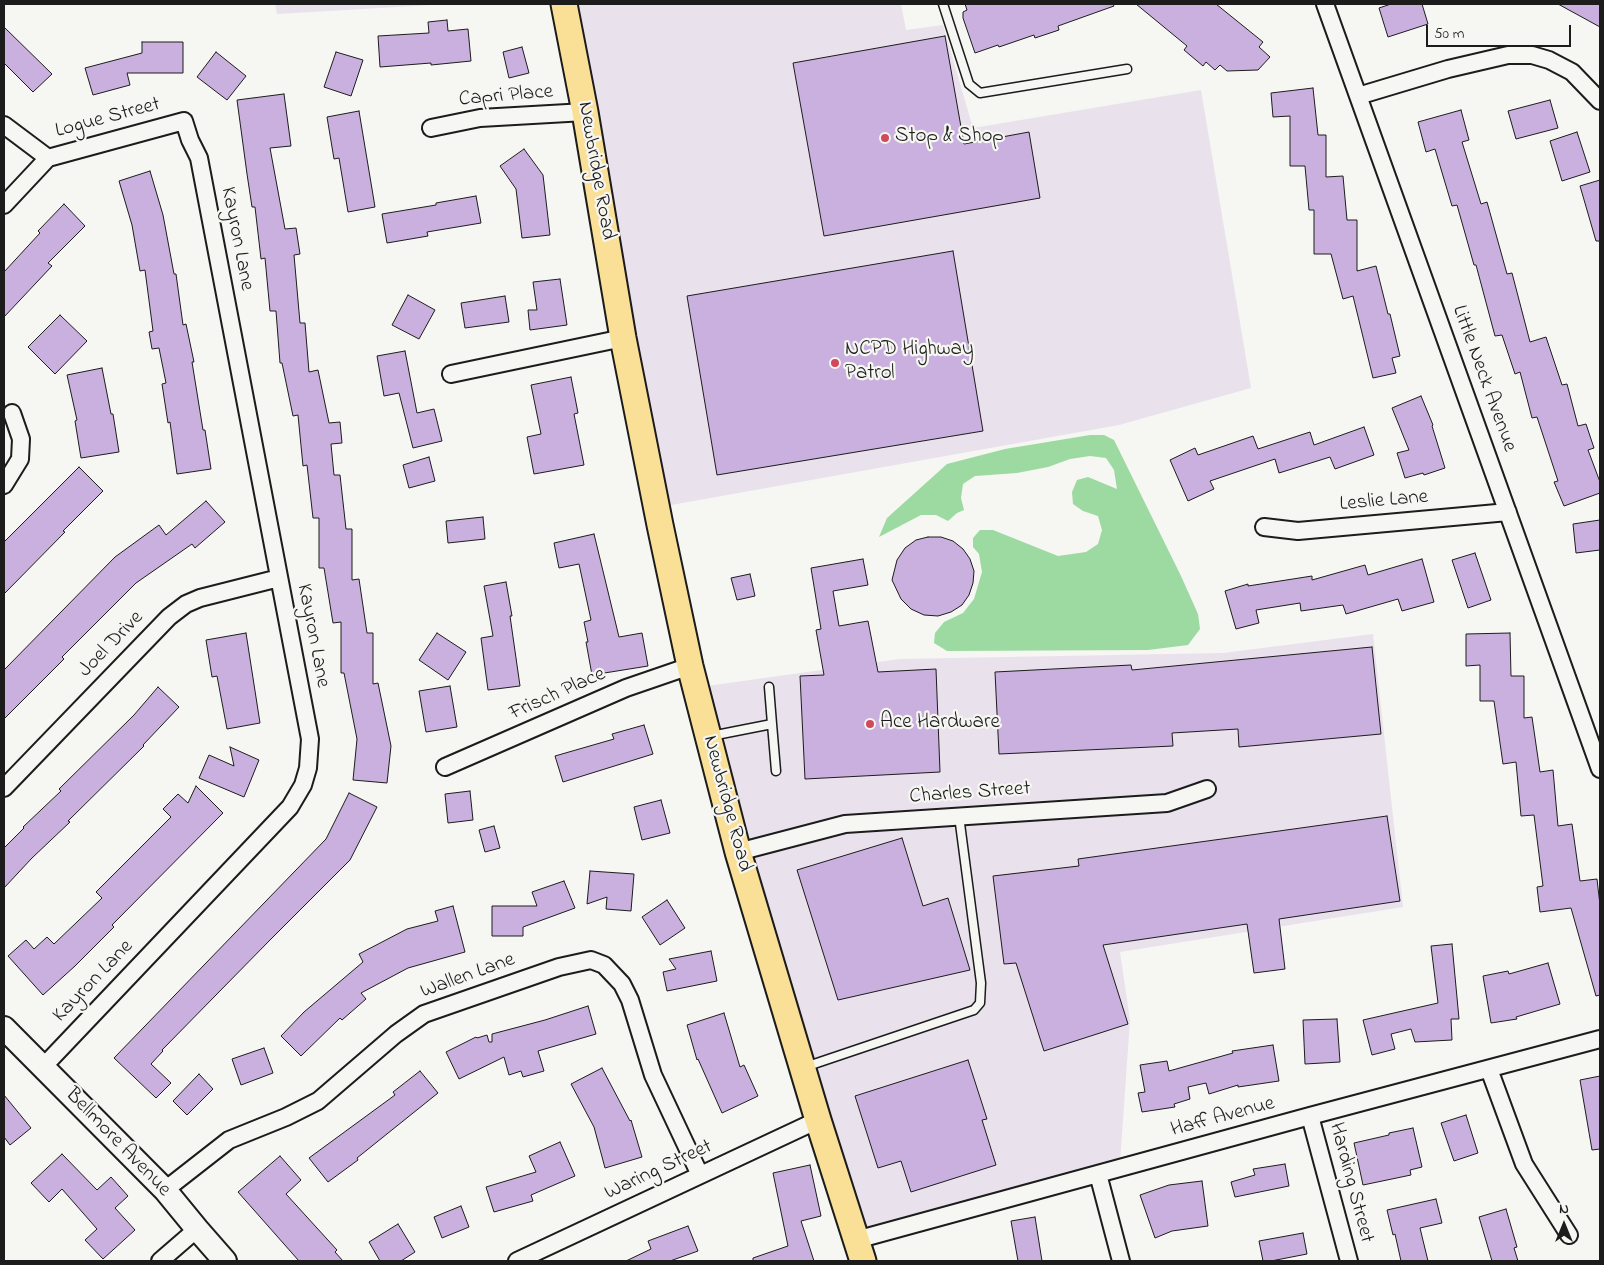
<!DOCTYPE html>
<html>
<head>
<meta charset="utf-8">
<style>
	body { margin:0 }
	#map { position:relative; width:1604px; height:1265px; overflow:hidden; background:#f6f6f2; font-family:"Indie Flower",sans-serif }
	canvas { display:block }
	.frame { position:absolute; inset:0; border:5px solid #1c1c1c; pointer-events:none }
	.north { position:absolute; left:1539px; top:1200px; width:50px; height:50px; -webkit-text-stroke:4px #f6f6f2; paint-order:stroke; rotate:0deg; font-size:14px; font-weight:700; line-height:20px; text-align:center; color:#1c1c1c }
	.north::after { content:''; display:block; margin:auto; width:18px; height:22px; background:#1c1c1c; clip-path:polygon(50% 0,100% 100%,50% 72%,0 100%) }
	.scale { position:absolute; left:1426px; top:25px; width:145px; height:22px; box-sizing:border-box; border:2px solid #1c1c1c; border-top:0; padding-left:6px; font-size:15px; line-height:18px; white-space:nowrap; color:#1c1c1c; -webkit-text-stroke:4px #f6f6f2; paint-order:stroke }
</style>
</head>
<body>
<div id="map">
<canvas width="1604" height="1265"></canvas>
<div class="frame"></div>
<div class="north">N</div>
<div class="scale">50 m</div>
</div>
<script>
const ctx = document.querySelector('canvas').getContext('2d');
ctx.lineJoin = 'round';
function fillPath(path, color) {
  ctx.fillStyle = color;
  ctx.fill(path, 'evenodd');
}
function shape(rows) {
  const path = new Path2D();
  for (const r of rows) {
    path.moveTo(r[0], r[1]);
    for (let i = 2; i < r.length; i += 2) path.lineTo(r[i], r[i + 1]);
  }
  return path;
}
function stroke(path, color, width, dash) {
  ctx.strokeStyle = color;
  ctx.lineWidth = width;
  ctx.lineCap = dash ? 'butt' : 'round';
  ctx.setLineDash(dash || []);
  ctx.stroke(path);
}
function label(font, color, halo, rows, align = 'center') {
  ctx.font = font + ' "Indie Flower",sans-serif';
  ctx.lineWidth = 4.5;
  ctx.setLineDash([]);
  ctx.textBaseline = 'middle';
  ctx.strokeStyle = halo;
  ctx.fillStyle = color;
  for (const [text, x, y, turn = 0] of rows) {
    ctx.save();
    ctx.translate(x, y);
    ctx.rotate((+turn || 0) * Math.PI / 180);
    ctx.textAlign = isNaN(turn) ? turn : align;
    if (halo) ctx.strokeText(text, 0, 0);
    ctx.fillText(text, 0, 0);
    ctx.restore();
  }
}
const built = shape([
	[275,4,449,4,277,14],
	[568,4,901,4,906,30,943,25,973,128,1201,90,1251,388,1119,425,660,507],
	[1373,634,1403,907,1120,952,1130,1020,1120,1163,860,1235,700,687,900,659,1223,653]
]);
const green = shape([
	[1090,435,1104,435,1114,440,1181,576,1198,614,1200,629,1188,645,1148,650,947,651,934,643,935,633,944,622,963,613,974,599,982,572,979,554,973,547,973,538,980,530,993,530,1058,556,1086,552,1098,544,1102,530,1098,516,1083,511,1073,504,1072,492,1077,480,1088,477,1117,489,1114,470,1106,458,1090,456,1070,459,1048,467,1017,473,975,476,963,484,961,498,964,510,957,513,948,521,936,515,921,515,879,537,887,518,947,464,1005,449]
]);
const building = shape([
	[965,4,1113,4,1114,6,1058,26,1059,30,1035,38,1034,35,999,47,998,45,975,53,963,18,963,12,967,10,965,4],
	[1136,4,1216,4,1263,42,1259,47,1270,57,1258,70,1227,71,1220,65,1215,70,1206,62,1203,66,1184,50,1187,46,1136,4],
	[1391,4,1422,4,1428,24,1388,37,1379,8,1391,4],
	[1558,4,1600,4,1600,27,1558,4],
	[447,20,448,31,468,29,471,61,431,65,431,63,380,67,378,36,429,33,428,22,447,20],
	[4,27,52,74,33,92,4,63,4,27],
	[945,36,964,144,1029,132,1040,198,824,236,793,63,945,36],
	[142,42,183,42,183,73,127,73,130,85,93,95,85,68,142,53,142,42],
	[522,47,529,73,509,78,503,52,522,47],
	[216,52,246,76,227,100,197,77,216,52],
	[336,52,363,60,351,96,324,87,336,52],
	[1313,88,1318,135,1326,135,1326,177,1343,176,1347,220,1357,220,1357,271,1376,266,1388,314,1390,314,1400,356,1392,358,1396,373,1373,378,1353,296,1343,299,1331,254,1314,254,1314,210,1309,210,1305,166,1290,166,1290,116,1273,117,1271,93,1313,88],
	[284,94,291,146,270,148,285,229,296,228,300,254,294,255,300,323,305,323,309,372,318,370,329,423,340,422,342,443,331,444,334,475,340,475,346,529,352,529,352,580,359,579,367,633,373,633,373,684,378,683,391,746,387,783,353,780,357,739,344,673,341,673,341,622,333,623,324,568,319,568,319,518,313,518,307,465,303,466,298,415,293,416,282,363,280,363,276,311,270,311,265,258,261,259,255,207,252,207,247,174,237,100,284,94],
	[1550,100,1558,128,1516,139,1508,111,1550,100],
	[1461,110,1469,140,1462,142,1481,204,1487,202,1507,274,1512,273,1530,342,1546,337,1562,385,1567,384,1578,426,1586,424,1594,448,1588,450,1600,482,1600,493,1564,506,1554,482,1558,481,1537,417,1532,418,1520,372,1515,374,1502,335,1495,336,1476,265,1474,265,1457,205,1452,206,1435,149,1426,152,1418,122,1461,110],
	[359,111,375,207,348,212,339,158,334,159,327,117,359,111],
	[1577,132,1590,172,1562,181,1550,141,1577,132],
	[524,149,543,175,550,235,522,238,516,189,500,166,524,149],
	[150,171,163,215,174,274,176,274,183,325,186,324,194,362,192,362,203,430,205,430,211,469,177,474,170,422,168,423,162,384,166,383,159,348,152,349,149,332,153,331,145,270,140,271,132,225,119,181,150,171],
	[1600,180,1600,241,1596,241,1580,186,1600,180],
	[476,196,481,223,427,232,428,236,387,243,382,214,436,205,436,203,476,196],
	[64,204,85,226,48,263,52,266,4,317,4,272,40,233,38,231,64,204],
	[953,251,983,431,717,475,687,296,953,251],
	[560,279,567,325,530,330,528,310,537,310,533,282,560,279],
	[408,295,435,310,419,339,392,325,408,295],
	[505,296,509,322,465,328,461,303,505,296],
	[60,315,87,341,55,374,28,347,60,315],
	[405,351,417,413,434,409,442,441,413,448,399,393,384,396,377,356,405,351],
	[102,368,111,414,113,414,119,452,81,458,75,421,77,420,67,375,102,368],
	[571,377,578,413,574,414,584,465,534,474,527,437,541,434,531,385,571,377],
	[1421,396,1433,425,1432,426,1445,468,1424,475,1423,473,1405,478,1397,453,1409,450,1392,408,1421,396],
	[1364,427,1374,455,1335,469,1330,457,1279,473,1275,459,1210,481,1214,489,1188,501,1170,460,1195,448,1198,455,1253,436,1258,449,1310,432,1314,445,1364,427],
	[429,457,435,481,409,488,403,465,429,457],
	[79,467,103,491,63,531,65,532,4,594,4,542,79,467],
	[206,501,225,522,195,548,192,544,136,583,62,657,64,659,4,719,4,670,115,557,159,525,166,535,206,501],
	[483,517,485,539,448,543,446,521,483,517],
	[1600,520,1600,550,1576,553,1573,524,1600,520],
	[594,534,619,637,642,633,648,666,592,675,586,642,588,642,584,622,591,620,579,564,559,568,554,543,594,534],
	[928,537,941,537,953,541,963,549,970,559,974,571,973,583,969,595,962,605,951,612,938,616,924,615,911,609,901,599,892,580,897,560,905,548,916,540,928,537],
	[1475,553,1491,600,1468,608,1452,560,1475,553],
	[863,559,868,585,833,591,839,626,868,621,878,672,936,669,940,772,805,779,800,676,824,675,816,630,821,629,811,568,863,559],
	[1422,559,1434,602,1402,611,1398,599,1346,614,1343,605,1301,611,1300,603,1256,610,1259,623,1236,629,1225,591,1248,584,1248,586,1312,576,1312,580,1365,565,1368,575,1422,559],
	[750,574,755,596,737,600,731,578,750,574],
	[506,582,512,616,510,616,520,686,488,690,481,638,493,636,484,586,506,582],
	[246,633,260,723,227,729,217,676,212,677,206,640,246,633],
	[437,633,466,652,448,680,419,660,437,633],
	[1510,633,1511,676,1524,676,1524,718,1532,717,1540,772,1553,770,1558,826,1572,824,1580,881,1597,879,1600,905,1600,995,1596,996,1571,908,1540,912,1537,887,1543,886,1534,815,1521,816,1516,762,1503,764,1494,701,1480,701,1480,665,1466,666,1466,634,1510,633],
	[1372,647,1381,734,1239,747,1238,729,1172,733,1173,746,999,754,995,672,1131,665,1132,670,1372,647],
	[450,686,457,727,426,732,419,691,450,686],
	[158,687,179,707,143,745,144,746,68,821,70,822,32,858,4,888,4,848,24,828,23,827,61,791,59,789,134,715,158,687],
	[644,725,653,754,563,782,555,756,614,739,612,734,644,725],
	[230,747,259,760,244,797,199,778,209,755,234,766,230,747],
	[196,786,223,813,112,925,114,927,75,966,43,995,8,956,26,940,34,949,47,937,54,944,102,898,96,892,171,817,163,809,178,794,188,803,196,786],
	[470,791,473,820,448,823,445,794,470,791],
	[349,793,377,807,350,860,271,939,162,1050,163,1051,151,1064,171,1083,156,1098,114,1058,326,839,349,793],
	[661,800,670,833,642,840,634,807,661,800],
	[1387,816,1400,901,1279,919,1285,969,1254,973,1247,924,1103,945,1128,1024,1044,1051,1016,963,1004,964,993,876,1079,866,1078,859,1387,816],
	[494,826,500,848,485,852,479,830,494,826],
	[902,838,923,906,948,898,970,970,838,1000,797,870,902,838],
	[590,871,634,874,631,911,606,909,607,897,587,904,590,871],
	[564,881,575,908,523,927,523,936,492,936,492,906,537,906,532,892,564,881],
	[667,900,685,928,660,945,642,917,667,900],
	[453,906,465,952,408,968,361,993,366,999,342,1020,340,1018,301,1056,281,1036,304,1012,363,962,359,954,407,929,438,921,435,911,453,906],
	[1452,944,1459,1019,1451,1019,1452,1040,1415,1042,1411,1029,1391,1034,1395,1049,1372,1055,1363,1020,1438,1003,1431,946,1452,944],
	[711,951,717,981,667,991,663,972,676,969,669,959,711,951],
	[1548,963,1560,1004,1516,1017,1517,1019,1491,1023,1483,976,1508,971,1509,974,1548,963],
	[588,1006,596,1034,538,1051,544,1071,523,1077,521,1071,509,1075,504,1057,459,1079,446,1052,476,1037,477,1038,487,1035,489,1042,492,1042,492,1034,545,1020,588,1006],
	[724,1013,740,1067,744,1065,758,1096,722,1113,698,1059,697,1060,687,1025,724,1013],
	[1337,1019,1340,1062,1305,1064,1303,1020,1337,1019],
	[1273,1045,1279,1081,1238,1087,1238,1085,1209,1094,1206,1083,1188,1087,1190,1099,1174,1104,1175,1107,1142,1112,1138,1093,1145,1092,1140,1065,1167,1061,1169,1071,1233,1053,1232,1051,1273,1045],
	[264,1048,273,1073,241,1085,232,1059,264,1048],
	[968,1060,987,1119,982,1120,996,1165,911,1192,901,1161,878,1168,855,1096,968,1060],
	[602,1068,630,1121,631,1120,642,1157,605,1168,594,1127,571,1084,602,1068],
	[420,1071,438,1093,357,1158,358,1160,328,1182,309,1158,395,1095,393,1092,420,1071],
	[199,1074,213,1089,187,1115,173,1101,199,1074],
	[1600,1076,1600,1149,1592,1150,1580,1080,1600,1076],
	[4,1095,31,1128,10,1145,4,1137,4,1095],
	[1466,1115,1478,1153,1454,1161,1441,1123,1466,1115],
	[1413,1128,1422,1167,1410,1170,1411,1175,1363,1185,1354,1143,1389,1135,1389,1133,1413,1128],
	[560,1142,575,1176,531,1195,533,1201,494,1212,486,1187,536,1172,529,1156,560,1142],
	[62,1154,97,1190,111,1177,128,1196,115,1208,135,1230,103,1259,85,1240,97,1229,62,1189,49,1202,31,1183,62,1154],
	[280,1156,301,1180,286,1194,337,1250,335,1252,343,1261,299,1261,238,1192,280,1156],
	[1285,1164,1289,1186,1235,1197,1231,1182,1255,1175,1253,1169,1285,1164],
	[810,1165,821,1216,801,1221,814,1261,753,1261,753,1258,788,1246,773,1173,810,1165],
	[1202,1181,1208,1226,1172,1231,1155,1238,1140,1195,1169,1185,1202,1181],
	[1436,1199,1442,1223,1420,1228,1428,1261,1401,1261,1395,1234,1393,1235,1387,1210,1436,1199],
	[461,1206,469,1227,442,1238,434,1217,461,1206],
	[1506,1209,1517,1247,1514,1248,1518,1261,1492,1261,1479,1217,1506,1209],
	[1035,1217,1042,1261,1018,1261,1011,1221,1035,1217],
	[398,1224,415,1252,401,1261,380,1261,369,1242,398,1224],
	[688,1226,698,1251,670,1261,626,1261,651,1249,648,1241,688,1226],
	[1303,1233,1307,1254,1271,1261,1263,1261,1259,1241,1303,1233]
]);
const service = shape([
	[943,4,969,84,980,93,1127,69],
	[769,687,772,724],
	[711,736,772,724,776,771],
	[805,1067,974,1010,980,1003,981,983,959,816]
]);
const minor = shape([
	[1325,4,1600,769],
	[1358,96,1448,69,1508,55,1532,55,1549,60,1572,72,1600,101],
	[4,125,48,158],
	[431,128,480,118,585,112],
	[4,205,48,158,184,121,190,140,199,158,310,739,308,768,303,785,290,807,43,1067],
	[451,374,623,338],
	[4,485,20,459,21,439,12,413],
	[1264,527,1298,531,1508,512],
	[445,767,626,688,690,666],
	[4,788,169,617,186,604,200,598,279,578],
	[738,852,845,824,1167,803,1207,789],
	[1489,1069,1524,1164,1569,1235],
	[1310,1116,1349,1261],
	[1098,1174,1121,1261],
	[165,1190,229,1140,286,1117,318,1101,396,1034,424,1014,559,967,591,960,604,965,622,984,630,1000,653,1075,700,1175],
	[856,1240,1310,1116,1600,1039],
	[160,1261,197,1229],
	[517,1261,818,1120]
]);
const secondary = shape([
	[4,1028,165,1190,197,1229,225,1261]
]);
const primary = shape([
	[564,4,585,112,623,338,660,525,690,666,738,852,818,1120,863,1261]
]);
const markers = [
	[885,138,5,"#d1495b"],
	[835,363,5,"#d1495b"],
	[870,724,5,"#d1495b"]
];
const streetNames = [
	["Capri Place",506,97,-5],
	["Logue Street",108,119,-15],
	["Newbridge Road",595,171,80],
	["Kayron Lane",236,239,79],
	["Little Neck Avenue",1483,379,70],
	["Leslie Lane",1384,502,-5],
	["Kayron Lane",312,636,79],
	["Joel Drive",112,645,-46],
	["Frisch Place",558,695,-24],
	["Charles Street",970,794,-4],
	["Newbridge Road",726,804,75],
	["Wallen Lane",468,977,-20],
	["Kayron Lane",94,982,-46],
	["Haff Avenue",1223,1118,-15],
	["Bellmore Avenue",117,1143,46],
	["Waring Street",659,1171,-25],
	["Harding Street",1350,1183,75]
];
const poiNames = [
	["Stop & Shop",895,138],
	["NCPD Highway",845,351],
	["Patrol",845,375],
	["Ace Hardware",880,724]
];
fillPath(built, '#e9e1ec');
fillPath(green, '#9cdaa2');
fillPath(building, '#cab0de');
stroke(building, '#1c1c1c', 1);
stroke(service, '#1c1c1c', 11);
stroke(minor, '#1c1c1c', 20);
stroke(secondary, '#1c1c1c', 26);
stroke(primary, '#1c1c1c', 29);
stroke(service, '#f6f6f2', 8);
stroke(minor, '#f6f6f2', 16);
stroke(secondary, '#f6f6f2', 22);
stroke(primary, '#fadf96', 25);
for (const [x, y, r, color] of markers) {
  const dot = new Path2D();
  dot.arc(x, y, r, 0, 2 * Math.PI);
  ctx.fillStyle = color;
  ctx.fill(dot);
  stroke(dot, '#f6f6f2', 2);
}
label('21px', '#1c1c1c', '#f6f6f2', streetNames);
label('21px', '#1c1c1c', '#f6f6f2', poiNames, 'left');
</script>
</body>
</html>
